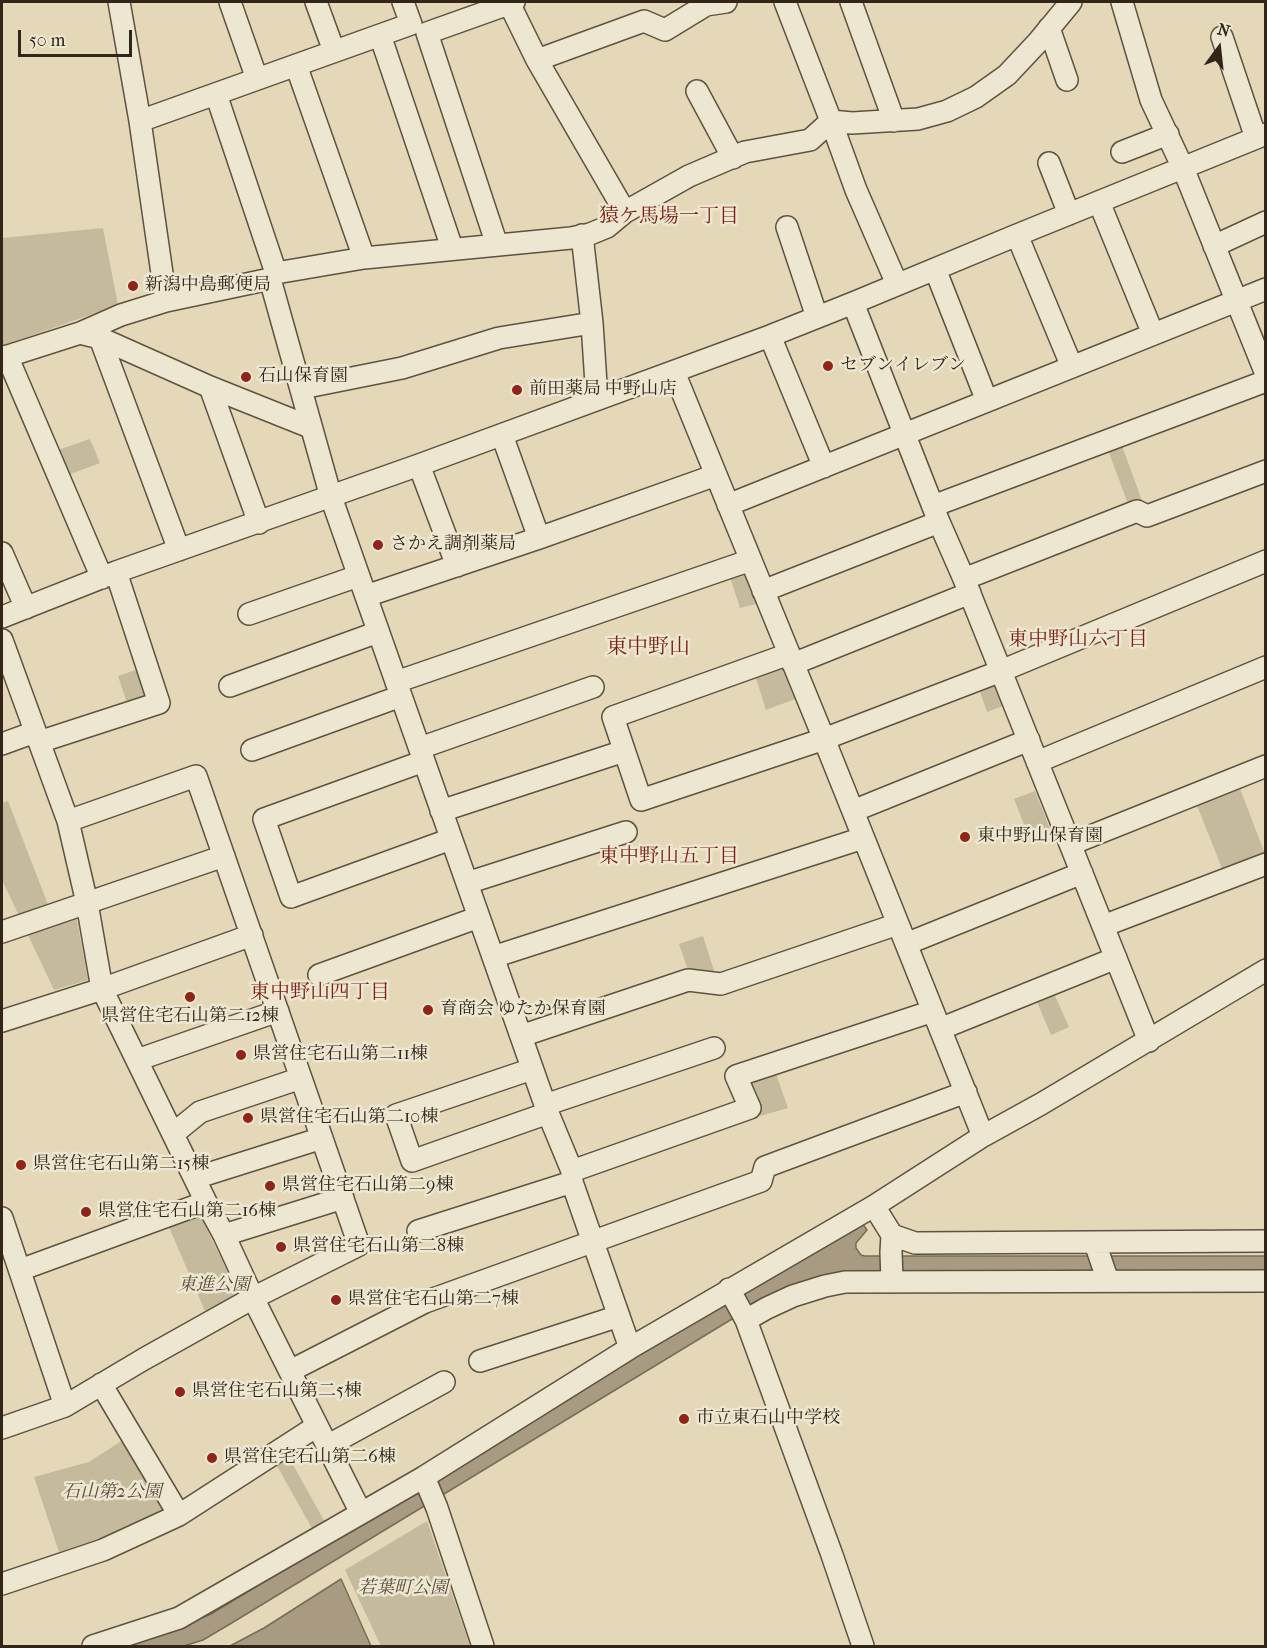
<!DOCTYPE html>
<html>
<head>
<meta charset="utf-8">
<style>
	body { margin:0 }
	#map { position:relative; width:1267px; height:1648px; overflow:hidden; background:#e4d8b8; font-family:"IM FELL French Canon",serif }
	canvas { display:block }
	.frame { position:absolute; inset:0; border:3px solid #332618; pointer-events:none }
	.north { position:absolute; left:1189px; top:18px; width:60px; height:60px; -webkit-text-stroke:4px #ede6d1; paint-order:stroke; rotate:15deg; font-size:16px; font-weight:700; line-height:24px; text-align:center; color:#332618 }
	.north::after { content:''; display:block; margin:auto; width:21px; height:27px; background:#332618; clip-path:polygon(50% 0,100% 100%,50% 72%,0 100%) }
	.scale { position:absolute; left:18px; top:30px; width:114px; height:27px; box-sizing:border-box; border:3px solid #332618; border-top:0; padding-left:8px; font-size:18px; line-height:21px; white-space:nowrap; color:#332618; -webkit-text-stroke:4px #ede6d1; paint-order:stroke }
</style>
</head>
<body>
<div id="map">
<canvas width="1267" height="1648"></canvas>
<div class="frame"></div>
<div class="north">N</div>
<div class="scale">50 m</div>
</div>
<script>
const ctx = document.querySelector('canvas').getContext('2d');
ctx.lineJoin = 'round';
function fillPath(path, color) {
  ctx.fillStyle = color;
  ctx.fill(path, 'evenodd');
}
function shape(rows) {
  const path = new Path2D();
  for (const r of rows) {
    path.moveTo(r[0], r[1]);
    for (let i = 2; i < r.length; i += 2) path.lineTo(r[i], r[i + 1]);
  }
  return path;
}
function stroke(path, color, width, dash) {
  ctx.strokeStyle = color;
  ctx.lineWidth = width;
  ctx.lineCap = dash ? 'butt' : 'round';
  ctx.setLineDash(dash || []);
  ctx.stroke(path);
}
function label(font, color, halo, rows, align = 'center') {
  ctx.font = font + ' "IM FELL French Canon","Noto Serif JP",serif';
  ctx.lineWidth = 5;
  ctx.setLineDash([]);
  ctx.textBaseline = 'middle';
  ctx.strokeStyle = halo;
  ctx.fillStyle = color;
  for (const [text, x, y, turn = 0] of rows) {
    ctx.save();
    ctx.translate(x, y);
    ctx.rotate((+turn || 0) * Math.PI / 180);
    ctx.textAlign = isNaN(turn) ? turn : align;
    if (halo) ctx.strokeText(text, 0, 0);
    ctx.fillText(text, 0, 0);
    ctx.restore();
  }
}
const green = shape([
	[103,228,118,305,2,346,2,238],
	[90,439,100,463,68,475,58,450],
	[1121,443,1145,509,1128,504,1108,450],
	[747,572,760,603,740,608,729,574],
	[780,667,787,670,798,698,766,710,755,675],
	[139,669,148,696,128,706,118,676],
	[996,684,1003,706,987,712,978,686],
	[1239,786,1265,854,1223,871,1196,803],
	[1035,791,1050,829,1029,837,1014,799],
	[8,801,54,920,76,915,88,980,54,990,2,880,2,803],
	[703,936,716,977,689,973,679,944],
	[1052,989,1069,1027,1051,1035,1034,995],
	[775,1071,788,1108,760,1116,749,1087,750,1080],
	[200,1215,237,1291,235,1298,205,1311,169,1227],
	[126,1438,169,1510,149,1522,59,1552,34,1477,89,1462],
	[287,1454,326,1524,314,1532,276,1464,283,1460,284,1455],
	[427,1521,470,1646,381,1646,345,1570]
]);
const water = shape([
	[862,1223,867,1230,856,1243,856,1248,861,1255,865,1256,1265,1256,1265,1275,856,1275,737,1316,230,1624,203,1640,184,1646,127,1646,166,1633,211,1614,727,1300,862,1223],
	[341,1579,371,1646,230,1646,264,1628,341,1579]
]);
const minor = shape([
	[119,2,140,121,166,301],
	[230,2,257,79],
	[316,2,334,51],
	[785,2,831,121,856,190,897,284],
	[851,2,894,121],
	[1122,2,1151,100,1183,168,1266,374],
	[509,3,537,60,625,212],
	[1049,28,1067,80],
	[380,35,452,248],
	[1222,37,1256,138],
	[537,60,644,21,665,30,706,5,726,2],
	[296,65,364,258],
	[697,91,733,158],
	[216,94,276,273],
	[140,121,411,24,403,2],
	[1122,152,1168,134],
	[1049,163,1069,214],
	[1099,202,1153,334],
	[787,227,817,317],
	[582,235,592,323,597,399],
	[1017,235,1072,367],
	[497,245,427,33,514,2],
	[1214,246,1266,222],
	[935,269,987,401],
	[270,279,331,497,548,1113,572,1171,572,1182,630,1348],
	[853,303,939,522,964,579,1149,1041],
	[80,333,100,338,210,387,310,427],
	[770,336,824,467],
	[100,338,179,550],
	[7,356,102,578],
	[2,358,80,333,121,315,166,301,270,279,276,273,364,258,571,238,590,234,607,227,625,212,689,176,745,152,810,140,831,121,852,123,918,119,947,111,976,97,1007,75,1038,42,1071,2],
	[674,372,824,739,983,1136],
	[210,387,259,523],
	[302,388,402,368,499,338,592,323],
	[502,435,539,538],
	[419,465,457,566],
	[728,505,1266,289],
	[933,506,1266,381],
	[2,553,26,608],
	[964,579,1137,511,1147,516,1266,471],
	[763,591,939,522],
	[366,596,539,538,716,475],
	[249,614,358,576],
	[2,617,116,572,419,465,770,336,853,303,1017,235,1266,134],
	[2,640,68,821,87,903,102,989,206,1202,224,1235,253,1298,361,1513],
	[789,654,613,717,641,800,824,739,1001,671,1266,561],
	[793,664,970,593],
	[396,682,751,560],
	[230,686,378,632],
	[39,742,159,703,116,572],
	[2,744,35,732],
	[420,748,593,687],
	[252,750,401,696],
	[424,761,264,819,291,897,451,839],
	[1037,762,1266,667],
	[441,811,624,751],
	[853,811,1029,740],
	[1071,844,1266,766],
	[467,883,626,832],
	[1103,926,1266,864],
	[2,932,224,856],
	[906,944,1082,873],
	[493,957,863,838],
	[319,975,479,917],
	[2,1021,102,989,252,935],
	[940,1029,1116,958],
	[521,1036,688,980,721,984,898,924],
	[137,1060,278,1011],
	[532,1069,396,1115,412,1161,548,1113],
	[545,1105,714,1048],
	[173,1134,200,1112,301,1078],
	[572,1171,750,1108,736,1076,933,1011],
	[195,1178,322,1138],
	[874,1206,892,1235,915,1243,1266,1241],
	[2,1218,65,1406],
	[418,1231,572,1182],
	[224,1235,343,1198],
	[892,1235,891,1252,892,1281],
	[1095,1243,1108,1281],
	[20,1270,206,1202],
	[729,1289,746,1320,832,1555,863,1646],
	[746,1320,767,1308,793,1296,825,1286,845,1282,1266,1281],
	[480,1361,619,1316],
	[290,1371,425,1302,761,1181,765,1167,966,1092],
	[101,1384,179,1515],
	[2,1428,65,1406,144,1359,253,1298,359,1245,196,776,68,821],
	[327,1446,444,1382],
	[424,1477,437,1508,483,1646],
	[2,1584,103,1550,179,1515,317,1426],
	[93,1646,179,1618,424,1477,630,1348,874,1206,983,1136,1041,1104,1266,970]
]);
const markers = [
	[133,286,6,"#8f2418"],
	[828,366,6,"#8f2418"],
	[246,377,6,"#8f2418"],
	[517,390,6,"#8f2418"],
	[378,545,6,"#8f2418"],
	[965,837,6,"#8f2418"],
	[190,997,6,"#8f2418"],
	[428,1010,6,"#8f2418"],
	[241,1055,6,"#8f2418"],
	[248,1118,6,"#8f2418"],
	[21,1165,6,"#8f2418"],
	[270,1186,6,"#8f2418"],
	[86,1212,6,"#8f2418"],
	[281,1247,6,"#8f2418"],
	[336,1300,6,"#8f2418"],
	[180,1392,6,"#8f2418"],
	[684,1419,6,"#8f2418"],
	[212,1458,6,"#8f2418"]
];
const poiNames = [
	["新潟中島郵便局",145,286],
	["セブンイレブン",840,366],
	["石山保育園",258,377],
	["前田薬局 中野山店",529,390],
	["さかえ調剤薬局",390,545],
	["東中野山保育園",977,837],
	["育商会 ゆたか保育園",440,1010],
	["県営住宅石山第二12棟",190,1017,"center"],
	["県営住宅石山第二11棟",253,1055],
	["県営住宅石山第二10棟",260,1118],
	["県営住宅石山第二15棟",33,1165],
	["県営住宅石山第二9棟",282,1186],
	["県営住宅石山第二16棟",98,1212],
	["県営住宅石山第二8棟",293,1247],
	["県営住宅石山第二7棟",348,1300],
	["県営住宅石山第二5棟",192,1392],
	["市立東石山中学校",696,1419],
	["県営住宅石山第二6棟",224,1458]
];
const parkNames = [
	["東進公園",214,1286],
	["石山第2公園",112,1493],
	["若葉町公園",403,1589]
];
const neighbourhoodNames = [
	["猿ケ馬場一丁目",669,217],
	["東中野山六丁目",1078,640],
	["東中野山五丁目",669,857],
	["東中野山四丁目",320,993]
];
const quarterNames = [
	["東中野山",648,648]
];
fillPath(green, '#c6ba9d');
fillPath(water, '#a89b82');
stroke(water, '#796c58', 1.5);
stroke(minor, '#5f5240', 24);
stroke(minor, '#ede6d1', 21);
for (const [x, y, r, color] of markers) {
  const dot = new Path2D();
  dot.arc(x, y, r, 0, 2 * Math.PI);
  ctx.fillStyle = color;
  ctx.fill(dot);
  stroke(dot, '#ede6d1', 2);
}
label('18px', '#332618', '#ede6d1', poiNames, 'left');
label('italic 18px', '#584b39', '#ede6d1', parkNames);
label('20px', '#7a1f14', '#ede6d1', neighbourhoodNames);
label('21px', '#7a1f14', '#ede6d1', quarterNames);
</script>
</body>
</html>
